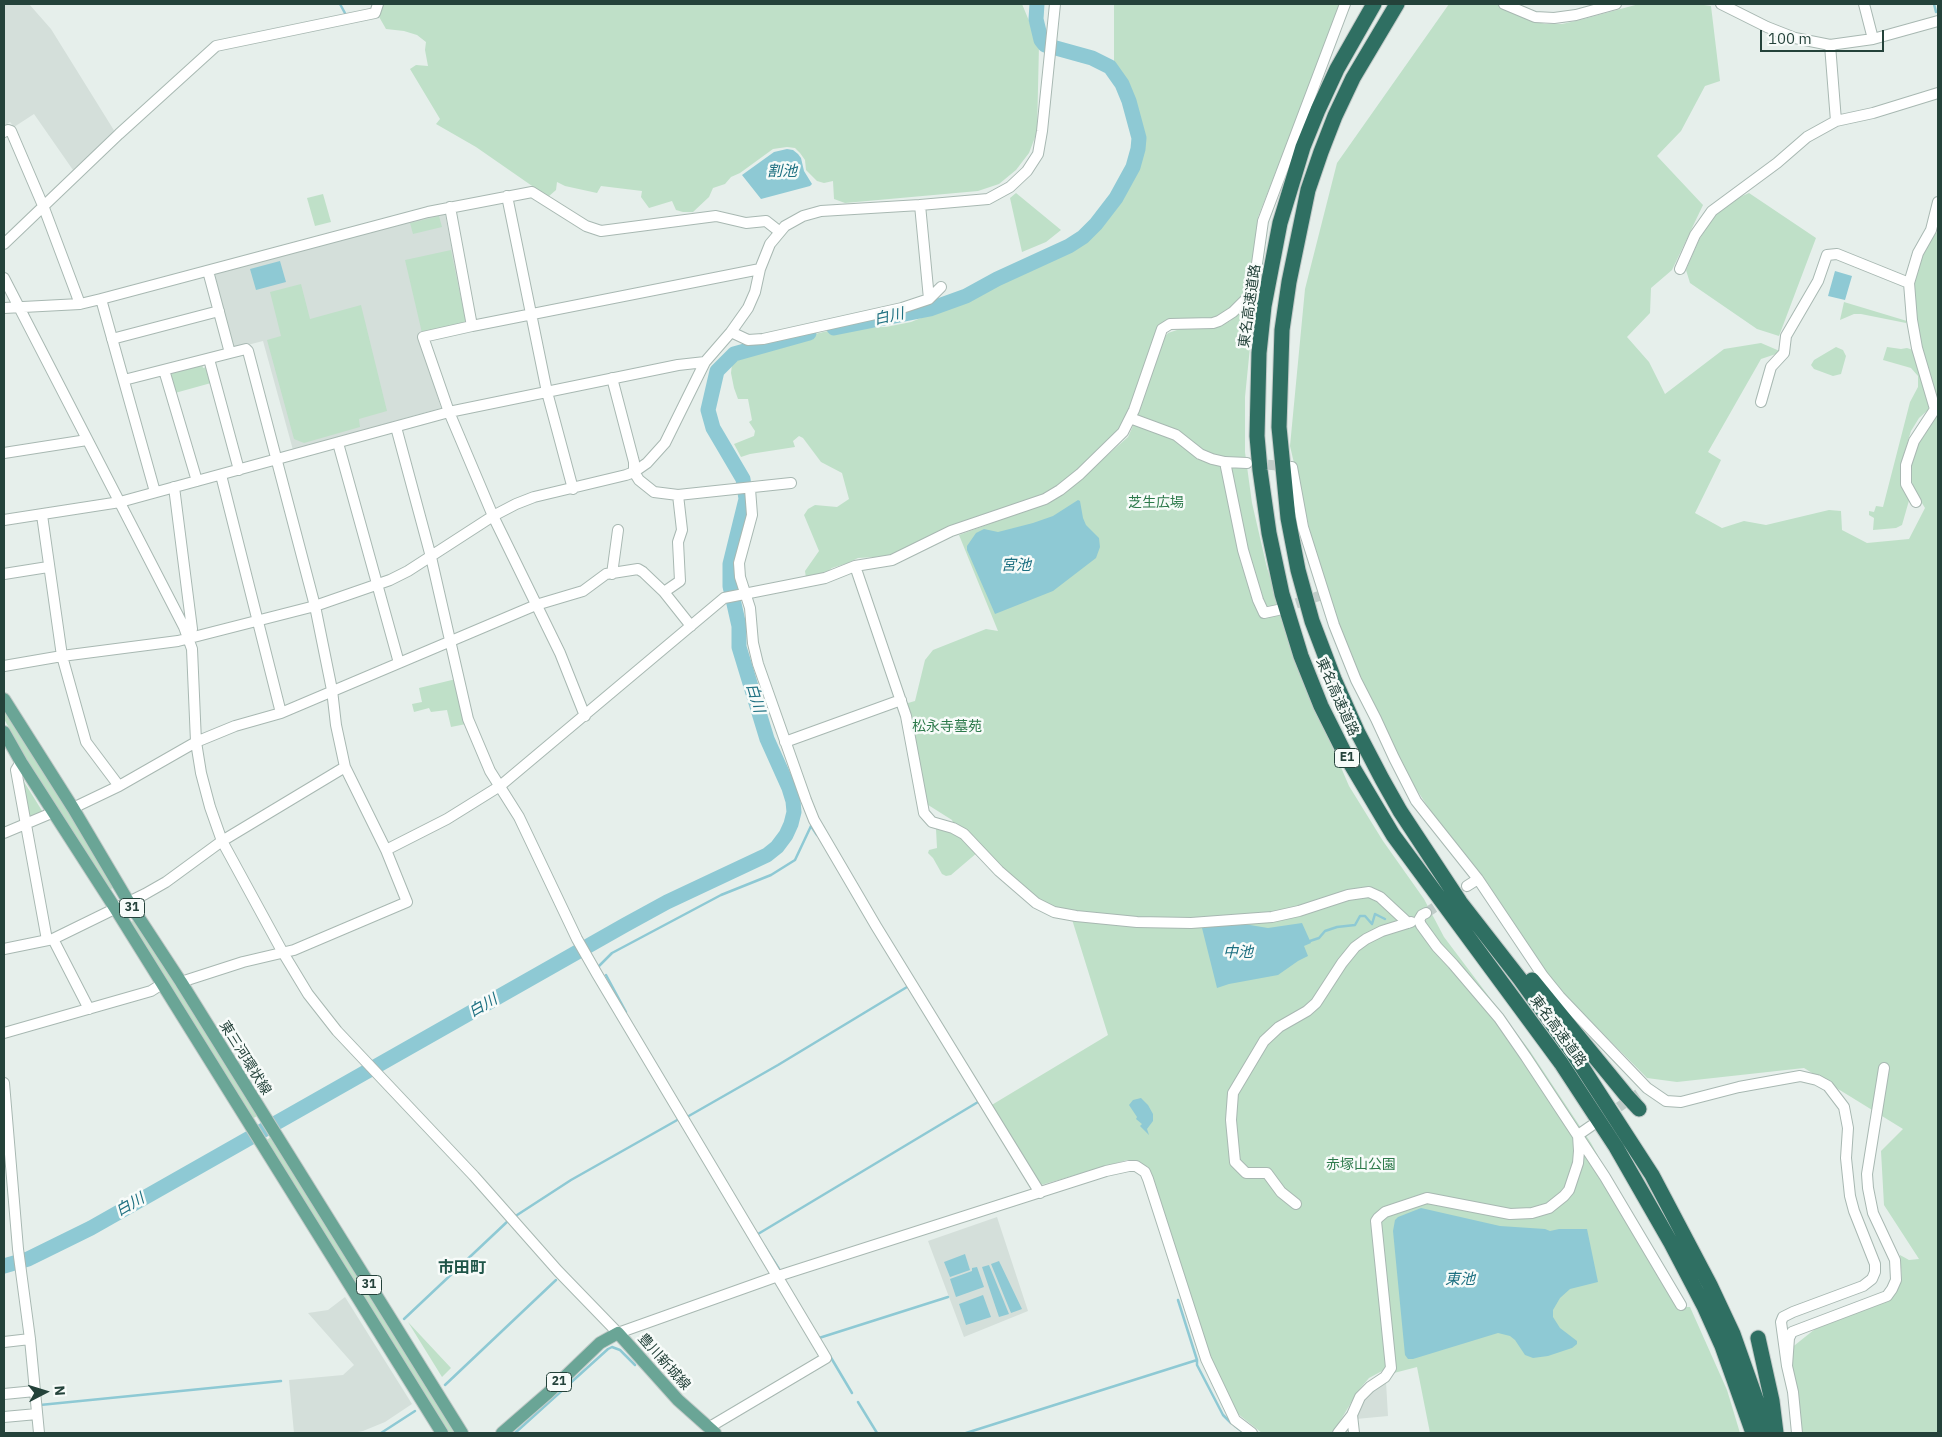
<!DOCTYPE html>
<html>
<head>
<meta charset="utf-8">
<style>
	body { margin:0 }
	#map { position:relative; width:1942px; height:1437px; overflow:hidden; background:#e6efeb; font-family:"IBM Plex Sans",sans-serif }
	canvas { display:block }
	.frame { position:absolute; inset:0; border:5px solid #24423a; pointer-events:none }
	.north { position:absolute; left:20px; top:1367px; width:50px; height:50px; -webkit-text-stroke:4px #f7fbf9; paint-order:stroke; rotate:85deg; font-size:14px; font-weight:700; line-height:20px; text-align:center; color:#24423a }
	.north::after { content:''; display:block; margin:auto; width:18px; height:22px; background:#24423a; clip-path:polygon(50% 0,100% 100%,50% 72%,0 100%) }
	.scale { position:absolute; left:1760px; top:30px; width:124px; height:22px; box-sizing:border-box; border:2px solid #24423a; border-top:0; padding-left:6px; font-size:15px; line-height:18px; white-space:nowrap; color:#24423a; -webkit-text-stroke:4px #f7fbf9; paint-order:stroke }
</style>
</head>
<body>
<div id="map">
<canvas width="1942" height="1437"></canvas>
<div class="frame"></div>
<div class="north">N</div>
<div class="scale">100 m</div>
</div>
<script>
const ctx = document.querySelector('canvas').getContext('2d');
ctx.lineJoin = 'round';
function fillPath(path, color) {
  ctx.fillStyle = color;
  ctx.fill(path, 'evenodd');
}
function shape(rows) {
  const path = new Path2D();
  for (const r of rows) {
    path.moveTo(r[0], r[1]);
    for (let i = 2; i < r.length; i += 2) path.lineTo(r[i], r[i + 1]);
  }
  return path;
}
function stroke(path, color, width, dash) {
  ctx.strokeStyle = color;
  ctx.lineWidth = width;
  ctx.lineCap = dash ? 'butt' : 'round';
  ctx.setLineDash(dash || []);
  ctx.stroke(path);
}
function label(font, color, halo, rows, align = 'center') {
  ctx.font = font + ' "IBM Plex Sans","Noto Sans JP",sans-serif';
  ctx.lineWidth = 5;
  ctx.setLineDash([]);
  ctx.textBaseline = 'middle';
  ctx.strokeStyle = halo;
  ctx.fillStyle = color;
  for (const [text, x, y, turn = 0] of rows) {
    ctx.save();
    ctx.translate(x, y);
    ctx.rotate((+turn || 0) * Math.PI / 180);
    ctx.textAlign = isNaN(turn) ? turn : align;
    if (halo) ctx.strokeText(text, 0, 0);
    ctx.fillText(text, 0, 0);
    ctx.restore();
  }
}
const built = shape([
	[4,4,29,4,51,29,115,132,73,170,34,114,14,127,10,122,4,126],
	[445,213,467,324,419,335,441,408,293,450,263,341,232,349,212,274],
	[997,1217,1028,1311,964,1337,928,1241],
	[345,1297,412,1404,385,1422,363,1431,352,1433,294,1433,289,1380,343,1375,354,1365,308,1313,328,1310],
	[1386,1382,1388,1416,1356,1419,1369,1391]
]);
const green = shape([
	[382,4,1022,4,1039,45,1037,132,1029,153,1016,170,999,184,978,191,845,203,834,199,833,181,824,183,817,181,806,170,805,160,800,153,795,148,787,147,773,149,740,173,731,177,725,184,713,188,709,197,693,212,683,212,676,210,672,201,649,208,641,197,642,191,601,186,597,193,565,186,557,182,556,190,548,197,476,147,436,124,440,119,410,69,416,65,428,66,425,50,426,42,417,35,404,31,386,29,378,15],
	[1114,4,1342,4,1258,217,1250,288,1230,311,1214,321,1157,328,1132,406,1117,435,1096,456,1055,488,1029,502,892,556,858,558,848,563,832,568,823,575,806,578,805,571,819,551,804,515,808,509,815,505,837,507,849,499,842,473,821,462,803,438,799,436,793,441,795,447,750,454,741,457,734,444,754,436,755,431,749,422,752,420,748,399,738,399,734,388,731,373,732,364,736,359,742,356,819,333,842,328,886,327,911,322,953,305,999,280,1087,240,1110,212,1119,197,1135,168,1139,149,1141,137,1137,119,1123,83,1114,70],
	[1449,4,1496,4,1527,19,1545,24,1562,24,1580,20,1639,4,1697,4,1711,6,1720,81,1705,86,1681,131,1657,156,1703,205,1672,270,1651,288,1650,313,1627,337,1649,362,1665,394,1724,349,1761,343,1782,352,1761,359,1708,452,1721,460,1695,513,1722,528,1744,521,1766,525,1829,510,1841,511,1842,530,1867,543,1909,539,1925,508,1913,488,1910,468,1918,442,1938,411,1917,328,1913,284,1921,253,1937,232,1938,226,1938,1433,1801,1433,1790,1349,1815,1329,1879,1303,1897,1290,1902,1279,1900,1255,1909,1260,1919,1259,1884,1205,1881,1151,1903,1129,1804,1068,1677,1082,1647,1078,1557,987,1482,878,1430,810,1401,766,1359,679,1337,624,1316,557,1290,446,1305,289,1337,163],
	[1016,193,1061,230,1046,242,1022,252,1010,198],
	[1749,193,1816,238,1779,336,1757,329,1690,283,1686,270,1699,240,1713,217,1724,204],
	[323,194,331,222,315,226,307,198],
	[439,216,442,227,413,234,410,223],
	[451,250,466,323,422,333,405,260],
	[301,284,310,319,361,305,387,411,359,419,360,427,304,443,294,439,267,340,281,336,270,292],
	[1255,297,1245,397,1245,452,1252,503,1267,568,1321,721,1349,786,1383,841,1424,899,1444,937,1530,1051,1591,1143,1643,1238,1685,1307,1690,1307,1727,1390,1740,1433,1430,1433,1417,1367,1394,1373,1384,1370,1369,1378,1358,1391,1333,1433,1262,1433,1238,1414,1231,1404,1210,1358,1148,1167,1133,1160,1127,1160,1041,1185,990,1106,1108,1035,1070,913,1047,906,978,852,951,875,946,876,942,874,933,858,928,853,929,850,937,848,936,829,954,825,952,820,925,803,906,706,908,703,915,701,925,660,933,650,986,629,998,631,959,535,1038,506,1070,488,1128,437,1137,417,1164,338,1168,333,1180,329,1217,327,1230,321],
	[1844,302,1907,321,1906,323,1861,314,1854,314,1840,320],
	[1836,347,1843,350,1846,356,1841,374,1833,376,1814,369,1811,365,1814,360],
	[1887,347,1901,349,1907,348,1913,350,1930,404,1928,410,1919,418,1911,431,1902,460,1902,472,1910,497,1902,525,1896,528,1873,530,1874,518,1869,515,1869,511,1874,512,1876,506,1883,507,1910,402,1918,387,1918,376,1911,368,1883,360],
	[202,364,203,368,206,367,211,383,175,393,170,375,172,372],
	[456,679,466,724,451,727,447,710,431,712,429,708,414,712,412,704,422,702,419,688],
	[4,705,68,808,113,888,108,890,31,767,4,719],
	[18,772,44,814,27,821],
	[137,919,259,1115,250,1120,131,922],
	[272,1136,436,1402,454,1433,445,1433,264,1142],
	[408,1322,451,1368,442,1377]
]);
const water = shape([
	[787,149,793,150,798,154,801,158,804,171,812,184,810,186,761,199,742,175,774,152],
	[280,261,286,282,256,290,250,269],
	[1835,271,1852,276,1845,300,1828,296],
	[1078,500,1080,501,1083,518,1086,525,1099,538,1100,547,1096,558,1053,591,995,614,967,550,967,546,976,533,984,529,998,532,1033,523,1053,516],
	[1302,923,1311,943,1304,946,1308,956,1298,961,1278,975,1229,984,1217,988,1202,928,1223,924,1244,924,1268,928],
	[1141,1098,1148,1105,1153,1114,1153,1121,1147,1129,1149,1135,1140,1126,1142,1124,1136,1119,1137,1117,1129,1105,1133,1100],
	[1421,1208,1500,1226,1545,1229,1550,1231,1559,1229,1587,1229,1598,1282,1570,1289,1560,1298,1553,1310,1553,1317,1560,1328,1577,1341,1577,1344,1572,1348,1548,1356,1533,1358,1525,1355,1515,1340,1510,1336,1498,1333,1413,1359,1408,1359,1405,1355,1393,1231,1395,1220,1398,1217],
	[965,1254,970,1270,950,1277,944,1262],
	[999,1261,1022,1309,1011,1313,991,1264],
	[989,1265,1009,1314,999,1317,982,1267],
	[977,1267,984,1287,956,1297,950,1279,972,1271,972,1268],
	[983,1295,991,1317,966,1325,959,1304]
]);
const stream = shape([
	[340,4,346,15],
	[1934,4,1936,12],
	[1310,941,1319,938,1325,931,1337,927,1355,925,1360,916,1365,916,1372,924,1375,914,1385,919],
	[598,967,612,953,721,895,771,875,795,860,811,826,817,835],
	[606,975,626,1012],
	[687,1117,778,1065,907,987],
	[514,1217,571,1180,679,1119],
	[758,1234,978,1102],
	[765,1247,779,1269],
	[1178,1300,1197,1360,1197,1365,1223,1415,1231,1423],
	[404,1319,509,1220],
	[819,1338,948,1297],
	[830,1356,852,1393],
	[445,1385,556,1280],
	[858,1402,877,1433],
	[40,1405,281,1381],
	[1235,1426,1244,1433],
	[381,1433,415,1411],
	[515,1433,608,1349,612,1347,620,1350,635,1365],
	[966,1433,1197,1360]
]);
const river = shape([
	[834,328,930,309,966,296,997,279,1069,246,1083,237,1096,224,1116,198,1133,167,1138,149,1139,138,1129,101,1122,84,1110,67,1092,58,1045,45,1041,40,1036,19,1037,4],
	[4,1266,28,1259,91,1228,625,925,667,902,767,855,777,847,786,835,791,824,794,812,793,801,789,788,767,739,739,647,739,626,730,586,730,564,746,499,743,479,713,428,708,410,717,371,734,354,809,333]
]);
const minorTunnel = shape([
	[1253,464,1289,466],
	[1282,608,1319,596],
	[1426,913,1467,886],
	[1594,1124,1638,1094]
]);
const minor = shape([
	[1504,4,1535,17,1554,18,1576,15,1616,4],
	[1721,4,1767,27,1795,38,1830,45,1873,39,1938,21],
	[1864,4,1873,39],
	[1830,45,1836,121],
	[4,132,8,130,11,131,44,208,80,304],
	[507,196,547,392,573,489],
	[920,205,929,299],
	[450,207,472,326,423,337,449,412,493,516,560,653,585,716],
	[4,244,119,134,216,46,375,13,378,4],
	[1680,269,1695,235,1712,211,1777,163,1807,137,1836,121,1873,113,1938,93],
	[4,278,184,627,192,649,196,742,201,773,210,807,222,841,282,951,308,994,337,1031,474,1176,558,1271,618,1333,778,1276,1106,1171,1129,1166,1136,1166,1145,1172,1148,1179,1206,1359,1235,1420,1252,1433],
	[101,299,155,492],
	[4,308,80,304,101,299,428,212,532,192,586,226,601,231,716,216,746,223,766,221,780,232],
	[472,326,760,269],
	[731,332,748,340,763,339,902,308,929,299,941,287],
	[112,339,219,311],
	[209,359,239,470],
	[164,370,197,481],
	[612,378,634,462,634,472,639,480,654,492,678,495,791,483],
	[124,380,230,353],
	[1761,402,1771,367,1784,353,1786,336,1818,281,1827,255,1837,254,1909,283],
	[1130,418,1176,435,1200,454,1212,459,1225,462,1247,463],
	[396,427,431,557,468,719,490,771,519,817,577,939,597,974,826,1358,708,1428],
	[338,443,399,663],
	[4,453,87,440],
	[1225,462,1243,550,1258,600,1264,613,1278,610],
	[1292,467,1303,527,1334,625,1356,680,1376,719,1394,758,1416,801,1478,879,1543,976,1560,997,1647,1088,1666,1101,1681,1102,1739,1087,1800,1076,1817,1080,1828,1086,1844,1107,1848,1128,1846,1158,1850,1196,1854,1211,1875,1264,1875,1272,1872,1279,1863,1286,1793,1312,1783,1317,1781,1322,1787,1366],
	[221,475,281,713],
	[174,487,192,629,188,637],
	[750,489,752,515,739,563,740,577,750,608,753,643,758,664,806,800,814,820,876,926,1040,1193],
	[1916,502,1906,484,1906,465,1914,441,1935,409,1917,348,1912,320,1909,283,1918,253,1931,230,1938,202],
	[42,515,62,656,86,742,119,786],
	[4,520,120,502,449,412,678,365,705,362],
	[855,566,906,716,924,813,932,822,953,828,964,834,999,871,1036,903,1054,912,1076,916,1137,922,1191,923,1272,917,1299,911,1348,895,1369,892,1380,897,1408,923],
	[4,574,48,567],
	[612,574,618,530],
	[664,592,680,581,678,542,682,530,678,495],
	[4,666,62,656,178,641,315,606,390,580,408,571,493,516,516,504,534,497,626,475,634,472,647,463,665,443,705,362,731,332,748,308,755,292,760,269,770,244,785,226,803,216,821,211,920,205,988,199,1010,187,1027,171,1038,154,1042,131,1055,4],
	[785,742,901,700],
	[21,762,16,770,47,940],
	[73,808,119,786,196,742,235,726,281,713,536,605,583,591,606,574,638,569,643,572,664,592,691,626],
	[4,833,54,812],
	[386,850,447,819,500,786,724,598,825,578,855,566,892,560,951,531,1045,499,1060,490,1080,474,1123,432,1134,410,1162,329,1170,324,1213,323,1219,321,1233,312,1253,292,1263,221,1345,4],
	[1467,886,1478,879],
	[1426,913,1422,915,1419,920,1421,925,1437,947,1453,964,1499,1018,1526,1057,1605,1177,1681,1305],
	[53,939,89,1009],
	[4,949,53,939,145,894,166,882,222,841,345,767],
	[181,982,243,962,294,950,407,902,386,850,345,767,336,725,332,690,315,606,248,351,246,349,230,353,208,271],
	[4,1033,151,991,162,984],
	[4,1083,18,1249,30,1339,39,1433],
	[1296,1204,1281,1192,1267,1173,1246,1173,1235,1162,1231,1120,1233,1093,1264,1041,1279,1027,1307,1011,1316,1003,1342,963,1355,947,1366,939,1382,931,1411,922],
	[4,1342,30,1339],
	[4,1394,35,1391],
	[1352,1415,1354,1433],
	[4,1417,37,1414],
	[1338,1433,1352,1415,1360,1397,1370,1387,1385,1377,1391,1368,1376,1221,1378,1218,1385,1212,1427,1198,1510,1214,1532,1213,1549,1208,1564,1196,1569,1190,1578,1163,1579,1151,1578,1135,1591,1126],
	[1797,1433,1793,1392,1787,1366,1789,1338,1792,1332,1879,1299,1887,1296,1892,1289,1896,1280,1895,1260,1873,1213,1868,1188,1867,1174,1884,1068]
]);
const major = shape([
	[4,699,73,808,128,901,181,982,462,1433],
	[4,732,21,762,115,908,442,1433],
	[502,1433,548,1393,600,1343,618,1333,678,1400,715,1433]
]);
const highway = shape([
	[1374,4,1337,69,1318,110,1303,147,1280,223,1264,306,1259,353,1257,436,1260,470,1269,533,1282,594,1301,656,1321,706,1346,756,1393,835,1561,1063,1616,1147,1671,1243,1704,1306,1722,1346,1753,1433],
	[1397,4,1353,78,1335,116,1321,152,1308,190,1289,282,1282,330,1279,427,1288,518,1298,570,1312,621,1334,679,1358,733,1382,779,1400,811,1460,902,1520,979,1573,1053,1652,1175,1710,1285,1733,1334,1768,1433],
	[1532,980,1626,1095,1639,1109],
	[1758,1338,1772,1401,1776,1433]
]);
const shields = [
	[1347,758,25],
	[132,908,25],
	[369,1285,25],
	[559,1382,25]
];
const shieldNames = [
	["E1",1347,758],
	["31",132,908],
	["31",369,1285],
	["21",559,1382]
];
const streetNames = [
	["東名高速道路",1250,306,-82],
	["東名高速道路",1337,697,66],
	["東名高速道路",1558,1031,54],
	["東三河環状線",245,1058,58],
	["豊川新城線",664,1362,48]
];
const parkNames = [
	["芝生広場",1156,503],
	["松永寺墓苑",947,727],
	["赤塚山公園",1361,1165]
];
const waterNames = [
	["割池",782,172],
	["白川",889,317,-13],
	["宮池",1016,566],
	["白川",755,698,73],
	["中池",1238,953],
	["白川",483,1006,-30],
	["白川",130,1205,-30],
	["東池",1460,1280]
];
const quarterNames = [
	["市田町",462,1268]
];
fillPath(built, '#d4dfda');
fillPath(green, '#bfe0c8');
fillPath(water, '#8ec9d4');
stroke(stream, '#8ec9d4', 2.5);
stroke(river, '#8ec9d4', 15);
stroke(minorTunnel, '#bfccc8', 10, [10, 5]);
stroke(minor, '#a8b8b2', 12);
stroke(major, '#c2cac8', 14);
stroke(highway, '#c2cac8', 17);
stroke(minor, '#fff', 10);
stroke(major, '#6aa596', 12);
stroke(highway, '#2f6f62', 15);
for (const [x, y, w] of shields) {
  const box = new Path2D();
  box.roundRect(x - w / 2, y - 9.5, w, 19, 4);
  ctx.fillStyle = '#f7fbf9';
  ctx.fill(box);
  stroke(box, '#24423a', 1);
}
label('bold 12px', '#24423a', null, shieldNames);
label('14px', '#24423a', '#f7fbf9', streetNames);
label('14px', '#2d7a4b', '#f7fbf9', parkNames);
label('italic 15px', '#1c6f80', '#f7fbf9', waterNames);
label('bold 16px', '#1f5548', '#f7fbf9', quarterNames);
</script>
</body>
</html>
